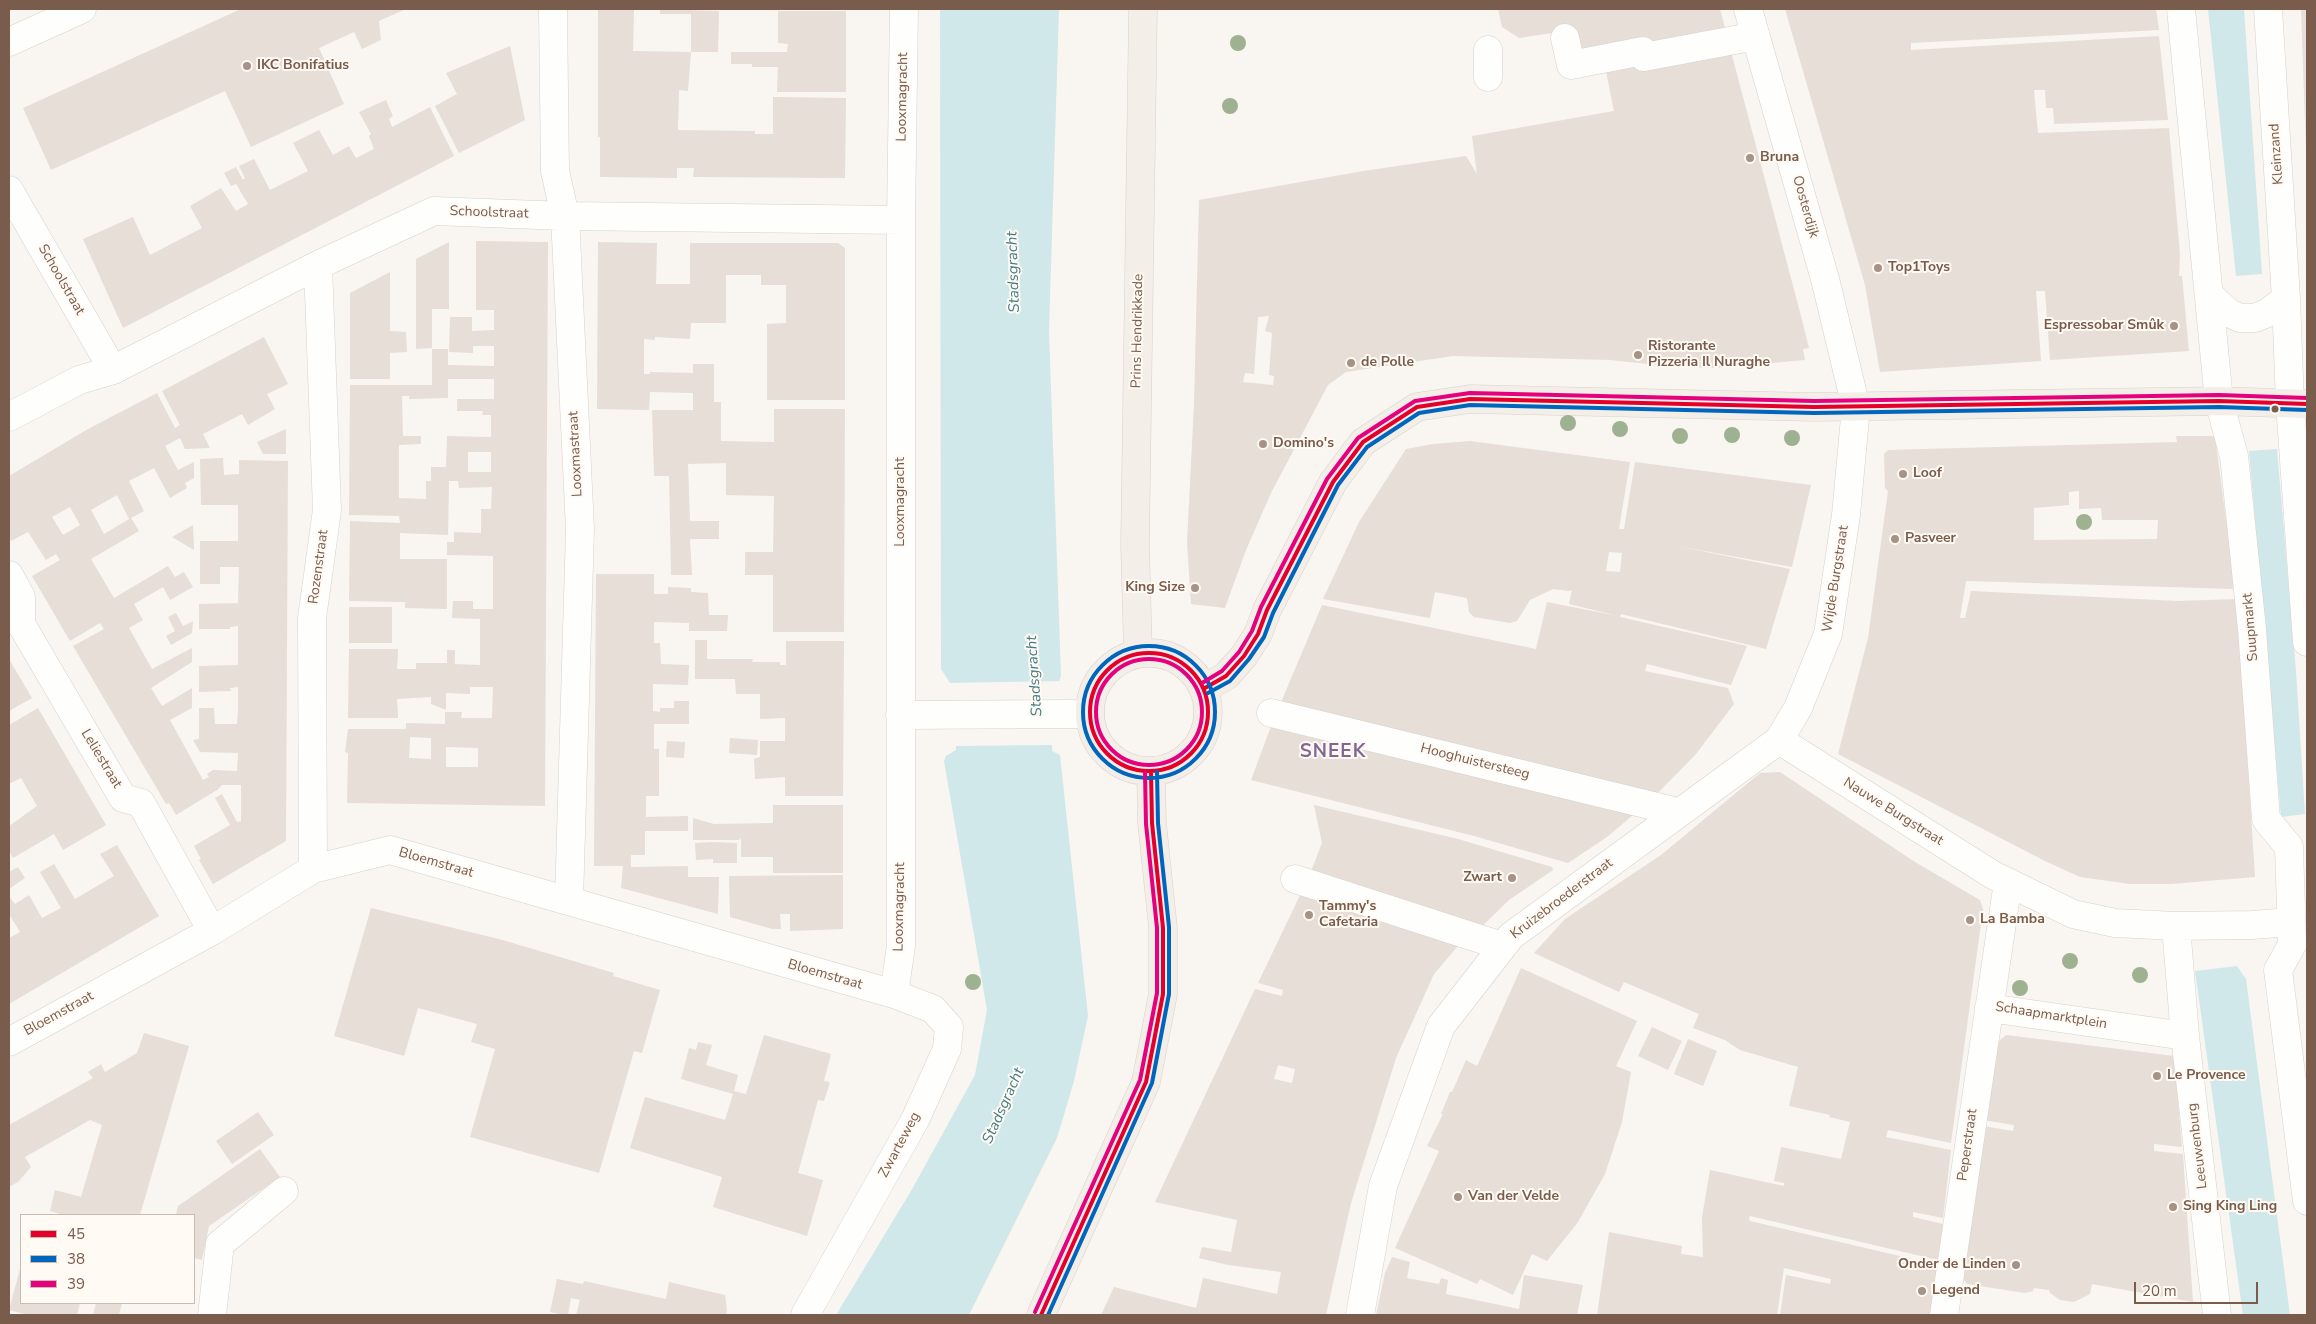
<!DOCTYPE html>
<html>
<head>
<meta charset="utf-8">
<style>
	body { margin:0 }
	#map { position:relative; width:2316px; height:1324px; overflow:hidden; background:#f9f5f0; font-family:"Nunito Sans",sans-serif }
	canvas { display:block }
	.frame { position:absolute; inset:0; border:10px solid #7a5c4d; pointer-events:none }
	.legend { position:absolute; left:20px; top:1214px; width:175px; height:90px; box-sizing:border-box; background:#fffaf3; border:1px solid #cabbb1; margin:0; padding:6px 9px; list-style:none; font-size:15px; color:#7a5c4d }
	.legend li { display:flex; align-items:center; gap:10px; height:25px }
	.legend b { width:25px; border:1px solid #cabbb1 }
	.scale { position:absolute; left:2134px; top:1282px; width:124px; height:22px; box-sizing:border-box; border:2px solid #7a5c4d; border-top:0; padding-left:6px; font-size:15px; line-height:18px; white-space:nowrap; color:#7a5c4d; -webkit-text-stroke:4px #fffaf3; paint-order:stroke }
</style>
</head>
<body>
<div id="map">
<canvas width="2316" height="1324"></canvas>
<div class="frame"></div>
<ul class="legend">
<li><b style="height:6px;background:#e4002b"></b>45</li>
<li><b style="height:6px;background:#0065bd"></b>38</li>
<li><b style="height:6px;background:#e5007d"></b>39</li>
</ul>
<div class="scale">20 m</div>
</div>
<script>
const ctx = document.querySelector('canvas').getContext('2d');
ctx.lineJoin = 'round';
function fillPath(path, color) {
  ctx.fillStyle = color;
  ctx.fill(path, 'evenodd');
}
function shape(rows) {
  const path = new Path2D();
  for (const r of rows) {
    if (r.length === 3) {
      path.moveTo(r[0] + r[2], r[1]);
      path.arc(r[0], r[1], r[2], 0, 2 * Math.PI);
      continue;
    }
    path.moveTo(r[0], r[1]);
    for (let i = 2; i < r.length; i += 2) path.lineTo(r[i], r[i + 1]);
  }
  return path;
}
function stroke(path, color, width, dash) {
  ctx.strokeStyle = color;
  ctx.lineWidth = width;
  ctx.lineCap = dash ? 'butt' : 'round';
  ctx.setLineDash(dash || []);
  ctx.stroke(path);
}
function label(font, color, halo, rows, align = 'center') {
  ctx.font = font + ' "Nunito Sans",sans-serif';
  ctx.lineWidth = 4;
  ctx.setLineDash([]);
  ctx.textBaseline = 'middle';
  ctx.strokeStyle = halo;
  ctx.fillStyle = color;
  for (const [text, x, y, turn = 0] of rows) {
    ctx.save();
    ctx.translate(x, y);
    ctx.rotate((+turn || 0) * Math.PI / 180);
    ctx.textAlign = isNaN(turn) ? turn : align;
    if (halo) ctx.strokeText(text, 0, 0);
    ctx.fillText(text, 0, 0);
    ctx.restore();
  }
}
const water = shape([
	[940,9,1059,9,1049,331,1061,676,1059,682,1054,686,1052,751,1060,755,1088,1016,1074,1081,1057,1138,969,1315,836,1315,911,1191,975,1075,987,1010,944,761,946,756,956,750,955,684,950,683,941,669],
	[2208,9,2244,9,2262,274,2236,276],
	[2277,449,2296,671,2305,814,2281,817,2249,451],
	[2237,966,2246,979,2290,1315,2243,1315,2195,971]
]);
const pier = shape([
	[1062,681,1056,688,1054,745,953,746,953,686,946,683]
]);
const building = shape([
	[241,9,406,9,379,21,381,40,362,49,354,32,319,48,344,104,251,147,225,91,51,170,23,108],
	[598,9,634,9,633,51,691,52,688,91,679,90,678,130,755,131,755,134,773,134,773,97,846,98,845,178,693,177,694,168,677,168,677,178,600,177,600,137,598,137],
	[660,9,719,11,718,52,691,52,691,14,660,14],
	[1498,9,1720,9,1728,39,1576,58,1572,30,1519,38,1502,27],
	[1785,9,2156,9,2159,30,1911,43,1911,50,2159,36,2168,120,2054,124,2053,108,2046,108,2045,90,2034,90,2038,133,2169,128,2180,255,2179,276,2182,276,2189,351,2050,360,2045,291,2036,291,2041,361,1880,372,1865,285],
	[2301,9,2307,9,2307,151,2306,151],
	[778,11,846,11,846,92,777,92,778,67,752,67,752,64,731,64,731,52,787,52,788,44,778,43],
	[1729,44,1801,316,1809,348,1803,349,1805,360,1715,368,1676,367,1610,360,1453,356,1346,372,1328,385,1271,493,1246,550,1225,608,1191,604,1187,542,1194,404,1199,200,1363,171,1466,156,1477,174,1472,136,1614,111,1605,67],
	[1269,316,1265,331,1272,333,1269,375,1274,376,1273,385,1243,382,1245,373,1254,374,1258,317],
	[510,46,525,120,459,153,435,106,457,94,446,73],
	[386,100,393,116,389,119,392,127,430,107,454,156,123,328,83,239,133,217,150,255,202,228,190,206,221,188,236,211,248,204,236,184,231,186,224,173,236,167,243,180,245,178,239,166,254,159,270,190,308,171,293,143,319,130,333,155,349,146,356,158,374,149,369,136,371,134,359,112],
	[476,241,548,242,545,806,347,803,348,753,345,752,348,729,406,729,406,723,445,724,445,712,462,712,461,718,492,718,493,687,470,687,470,694,446,693,446,710,431,704,431,697,397,699,398,718,348,718,349,649,398,649,397,669,416,669,416,663,447,663,447,650,455,650,455,664,480,665,480,619,452,618,453,601,473,601,473,609,493,609,493,556,447,555,447,542,454,542,454,532,481,533,481,509,491,509,492,487,459,488,458,481,449,481,448,535,400,533,400,559,447,559,447,609,405,608,405,602,349,601,350,521,400,523,399,516,349,515,350,385,432,385,432,349,448,349,448,365,494,366,494,346,473,346,473,353,449,352,450,317,472,317,472,331,494,330,494,310,476,310],
	[448,379,494,379,494,399,457,399,457,411,483,411,482,415,491,415,491,437,447,436,446,467,431,467,431,481,426,481,426,499,399,498,399,445,421,444,421,436,403,436,402,396,409,396,409,399,448,398],
	[468,452,491,452,491,472,468,472],
	[410,737,431,738,431,759,409,758],
	[446,747,478,748,478,767,446,767],
	[449,242,449,309,432,309,432,348,416,349,416,259],
	[598,242,657,243,656,284,690,284,690,243,838,243,845,248,845,400,767,400,767,324,786,323,786,285,761,285,761,275,726,275,726,323,691,323,690,339,655,337,655,340,644,339,644,374,650,374,650,372,693,373,693,364,714,364,714,402,721,402,721,441,774,442,774,409,845,409,844,632,773,632,773,575,745,575,745,552,773,552,774,496,726,495,726,463,688,464,690,521,719,521,719,539,690,539,692,575,671,575,669,476,654,476,652,410,693,410,693,393,650,392,649,410,597,409],
	[390,272,390,331,406,332,407,352,390,353,390,379,350,379,350,293],
	[264,337,288,384,267,394,275,409,248,425,242,414,203,434,210,448,185,449,180,438,165,446,178,470,194,462,194,478,185,483,187,488,170,498,154,468,129,481,144,511,131,518,139,531,91,559,114,598,168,566,175,577,184,572,193,587,170,600,163,587,134,604,143,620,129,628,152,669,192,648,192,662,151,688,162,706,192,688,192,708,170,720,203,780,209,777,207,774,213,770,237,771,238,753,200,752,193,740,199,739,199,708,214,708,215,724,237,724,238,708,238,687,230,688,231,691,199,692,199,666,238,665,238,626,230,627,230,629,199,629,199,604,238,603,239,567,220,567,220,584,200,584,200,541,238,541,238,505,201,505,200,459,223,458,224,475,239,474,239,460,288,461,286,841,213,884,199,860,201,859,194,846,230,825,215,798,222,794,237,822,241,821,241,785,222,785,217,790,176,815,169,803,166,804,73,646,104,629,100,623,70,641,32,576,60,560,56,554,46,560,28,532,11,541,9,537,9,476,88,429,157,393,175,428,180,425,162,391],
	[117,495,129,519,104,534,91,510],
	[70,507,80,525,63,535,52,517],
	[286,429,286,454,263,454,257,442],
	[2176,436,2215,436,2235,589,1966,581,1960,618,1965,618,1971,591,2178,601,2237,599,2255,877,2171,884,2130,884,2080,877,2045,861,1838,754,1868,638,1888,491,1885,488,1884,454,1888,450,2177,442],
	[2079,491,2079,509,2101,508,2102,520,2158,520,2157,539,2034,540,2034,508,2069,505,2069,492],
	[1470,441,1630,462,1619,529,1624,529,1635,462,1811,485,1792,567,1677,546,1790,569,1766,649,1621,614,1620,617,1747,646,1731,685,1647,664,1645,671,1728,688,1734,704,1696,754,1654,797,1281,707,1282,700,1322,605,1536,649,1547,602,1618,616,1569,604,1572,590,1569,591,1553,589,1530,600,1517,621,1510,623,1474,617,1469,612,1467,598,1435,592,1430,618,1323,599,1359,522,1406,449,1433,444],
	[1609,552,1622,553,1620,572,1606,571],
	[193,525,194,550,172,537],
	[596,574,654,574,654,594,668,594,668,587,691,588,691,592,708,593,709,615,728,615,727,631,689,631,689,623,654,622,654,643,660,643,661,664,689,665,688,685,653,684,653,711,660,712,660,708,674,708,674,701,689,701,689,724,654,724,654,749,659,749,659,796,646,796,646,817,688,816,688,831,645,831,645,855,631,855,631,867,688,866,688,877,719,877,718,914,621,888,623,866,594,866],
	[349,607,392,607,392,643,349,643],
	[176,613,183,626,193,621,192,633,171,645,166,636,175,631,168,617],
	[695,640,707,640,707,659,753,659,752,662,780,662,780,665,786,665,786,641,844,641,843,796,785,796,785,777,755,779,754,759,760,757,760,741,785,741,785,718,760,719,760,694,736,694,735,679,695,679],
	[9,659,32,698,9,711],
	[38,708,106,825,63,850,54,834,13,858,9,850,9,826,37,806,21,778,9,784,9,725],
	[1274,718,1633,815,1607,837,1568,863,1474,836,1251,780],
	[730,738,758,740,757,755,729,753],
	[667,741,685,742,684,758,666,757],
	[1780,772,1915,862,1980,900,1983,909,1951,1143,1888,1130,1886,1137,1951,1150,1943,1218,1913,1212,1913,1217,1943,1224,1938,1260,1750,1216,1749,1218,1750,1221,1938,1265,1930,1315,1780,1315,1786,1275,1830,1284,1831,1279,1784,1268,1777,1315,1597,1315,1609,1232,1682,1246,1681,1254,1703,1257,1702,1217,1710,1170,1784,1186,1784,1183,1774,1181,1781,1147,1841,1159,1850,1122,1829,1117,1830,1115,1789,1106,1798,1067,1740,1050,1725,1040,1693,1028,1699,1014,1624,982,1619,992,1534,953,1565,919,1661,855,1760,773],
	[773,805,843,805,843,873,773,873,773,857,741,857,741,838,739,840,693,840,693,818,714,824,773,823],
	[1314,805,1458,839,1552,867,1553,870,1509,900,1479,929,1310,874,1322,843],
	[713,842,737,843,737,863,713,863,713,859,696,860,695,843],
	[117,845,159,916,9,1004,9,938,20,932,9,914,9,896,15,904,29,895,42,918,61,908,40,872,54,864,75,899,114,876,100,854],
	[18,867,25,878,9,889,9,872],
	[843,875,843,929,790,931,790,914,780,914,781,929,772,929,730,917,729,876],
	[1302,891,1463,940,1434,974,1396,1058,1351,1203,1326,1315,1101,1315,1114,1287,1196,1308,1203,1278,1277,1294,1281,1272,1228,1265,1199,1258,1202,1247,1231,1252,1237,1220,1155,1202,1255,989,1282,996,1283,990,1258,983],
	[1278,1065,1295,1069,1292,1083,1274,1079],
	[371,908,499,939,614,973,613,976,660,990,642,1053,634,1051,599,1173,470,1137,495,1049,471,1042,477,1024,418,1008,404,1056,334,1036],
	[1521,968,1637,1021,1616,1066,1631,1072,1622,1122,1605,1174,1578,1222,1547,1261,1532,1254,1513,1295,1480,1279,1477,1284,1395,1248,1439,1151,1427,1146,1443,1114,1441,1114,1450,1092,1452,1092,1466,1060,1477,1066],
	[1652,1027,1682,1041,1668,1070,1638,1056],
	[144,1033,189,1046,140,1215,63,1215,50,1211,55,1190,81,1197,102,1125,90,1120,25,1157,31,1167,18,1182,9,1187,9,1125,93,1078,88,1072,101,1064,105,1072,137,1053],
	[764,1035,831,1054,824,1081,830,1082,824,1101,818,1100,798,1173,823,1180,807,1236,713,1207,722,1177,630,1148,645,1097,725,1120,733,1094,681,1079,689,1048,696,1050,698,1042,712,1045,706,1065,738,1075,734,1091,746,1094],
	[2006,1035,2174,1056,2182,1147,2154,1144,2154,1151,2183,1154,2193,1302,2092,1284,2090,1294,2074,1302,2060,1300,2050,1293,2049,1290,2034,1288,2033,1291,2025,1293,1967,1284,1961,1276,1983,1126,2013,1131,2014,1125,1983,1120,1999,1041],
	[1688,1039,1717,1051,1703,1086,1674,1074],
	[258,1112,274,1135,232,1164,216,1141],
	[260,1149,280,1177,209,1226,202,1260,194,1258,194,1215,176,1215,178,1206],
	[1392,1257,1410,1262,1407,1278,1439,1284,1441,1278,1448,1280,1446,1294,1519,1309,1524,1275,1583,1285,1577,1315,1376,1315,1385,1273],
	[21,1265,21,1303,80,1303,77,1315,28,1315,9,1310],
	[557,1279,583,1284,584,1281,666,1299,669,1282,725,1295,727,1310,726,1315,576,1315,580,1300,571,1298,568,1315,564,1315,550,1312],
	[96,1303,122,1303,119,1315,93,1315]
]);
const minor = shape([
	[553,9,555,171,565,216,580,529,569,901],
	[2181,9,2219,401,2234,456,2252,629,2266,819,2289,847],
	[2268,9,2286,299,2290,404,2307,642],
	[1565,38,1571,65,1643,51,1644,57,1756,36],
	[9,42,82,9],
	[1488,77,1488,50],
	[9,190,113,370],
	[2209,295,2229,313,2240,318,2255,318,2267,313,2286,299],
	[9,417,79,380,113,370,318,265,434,211,565,216,901,220],
	[9,575,21,597,21,624,123,798,141,803,212,931],
	[1271,713,1678,812],
	[900,715,1070,714,1090,715],
	[1779,740,1993,875,2073,914,2115,923,2176,926],
	[2289,847,2292,939],
	[313,869,312,618,327,510,318,265],
	[1295,879,1502,946],
	[2293,943,2278,970,2307,1201],
	[894,994,901,946,901,220,904,9],
	[1989,1008,2185,1036,2176,926,2252,925,2291,922],
	[2185,1036,2217,1315],
	[9,1042,212,931,313,869,390,850,894,994,933,1009,949,1027,947,1049,915,1120,805,1315],
	[212,1315,220,1244,284,1191],
	[1360,1315,1383,1186,1441,1026,1511,936,1779,740,1798,708,1828,634,1846,515,1856,407,1825,279,1748,9],
	[1944,1315,2008,882]
]);
const major = shape([
	[1149,712,59],
	[1138,653,1135,545,1143,9],
	[1205,688,1226,676,1244,656,1258,634,1267,610,1333,482,1363,442,1417,407,1470,399,1814,407,2219,401,2307,404],
	[1041,1315,1146,1082,1163,994,1163,928,1152,823,1151,772]
]);
const bus1 = shape([
	[1149,712,59],
	[1205,688,1226,676,1244,656,1258,634,1267,610,1333,482,1363,442,1417,407,1470,399,1814,407,2219,401,2307,404],
	[1041,1315,1146,1082,1163,994,1163,928,1152,823,1151,772]
]);
const bus2 = shape([
	[1149,712,66],
	[1208,693,1230,681,1249,659,1264,637,1273,613,1338,485,1367,447,1419,413,1470,405,1814,413,2219,407,2307,410],
	[1048,1315,1152,1083,1169,994,1169,927,1158,823,1157,772]
]);
const bus3 = shape([
	[1149,712,53],
	[1202,683,1222,671,1239,652,1252,631,1261,607,1327,479,1358,438,1415,401,1470,393,1814,401,2219,395,2307,398],
	[1035,1312,1140,1080,1157,993,1157,928,1146,824,1145,772]
]);
const trees = [
	[1238,43],
	[1230,106],
	[1568,423],
	[1620,429],
	[1732,435],
	[1680,436],
	[1792,438],
	[2084,522],
	[2070,961],
	[2140,975],
	[973,982],
	[2020,988]
];
const markers = [
	[247,66,5,"#a69286"],
	[1750,158,5,"#a69286"],
	[1878,268,5,"#a69286"],
	[2174,326,5,"#a69286"],
	[1638,355,5,"#a69286"],
	[1351,363,5,"#a69286"],
	[2275,409,4.5,"#7a5c4d"],
	[1263,444,5,"#a69286"],
	[1903,474,5,"#a69286"],
	[1895,539,5,"#a69286"],
	[1195,588,5,"#a69286"],
	[1512,878,5,"#a69286"],
	[1309,915,5,"#a69286"],
	[1970,920,5,"#a69286"],
	[2157,1076,5,"#a69286"],
	[1458,1197,5,"#a69286"],
	[2173,1207,5,"#a69286"],
	[2016,1265,5,"#a69286"],
	[1922,1291,5,"#a69286"]
];
const poiNames = [
	["IKC Bonifatius",257,66],
	["Bruna",1760,158],
	["Top1Toys",1888,268],
	["Espressobar Smûk",2164,326,"right"],
	["Ristorante",1648,347],
	["Pizzeria Il Nuraghe",1648,363],
	["de Polle",1361,363],
	["Domino's",1273,444],
	["Loof",1913,474],
	["Pasveer",1905,539],
	["King Size",1185,588,"right"],
	["Zwart",1502,878,"right"],
	["Tammy's",1319,907],
	["Cafetaria",1319,923],
	["La Bamba",1980,920],
	["Le Provence",2167,1076],
	["Van der Velde",1468,1197],
	["Sing King Ling",2183,1207],
	["Onder de Linden",2006,1265,"right"],
	["Legend",1932,1291]
];
const streetNames = [
	["Looxmagracht",903,97,-89],
	["Kleinzand",2277,154,-94],
	["Oosterdijk",1805,207,74],
	["Schoolstraat",489,213,2],
	["Schoolstraat",61,280,60],
	["Prins Hendrikkade",1138,331,-89],
	["Looxmastraat",576,454,-93],
	["Looxmagracht",901,502,-90],
	["Rozenstraat",319,567,-82],
	["Wijde Burgstraat",1836,579,-81],
	["Suupmarkt",2251,627,-95],
	["Leliestraat",101,759,59],
	["Hooghuistersteeg",1475,762,14],
	["Nauwe Burgstraat",1893,812,32],
	["Bloemstraat",436,863,16],
	["Kruizebroederstraat",1562,899,-37],
	["Looxmagracht",900,907,-89],
	["Bloemstraat",825,975,16],
	["Bloemstraat",59,1014,-29],
	["Schaapmarktplein",2051,1016,9],
	["Zwarteweg",900,1145,-62],
	["Peperstraat",1968,1145,-82],
	["Leeuwenburg",2198,1146,-97]
];
const waterNames = [
	["Stadsgracht",1014,272,-92],
	["Stadsgracht",1035,676,-94],
	["Stadsgracht",1004,1106,-66]
];
const districtNames = [
	["SNEEK",1333,752]
];
fillPath(water, '#d0e8ea');
fillPath(pier, '#f9f5f0');
fillPath(building, '#e6ded7');
stroke(minor, '#d7d1cb', 29);
stroke(major, '#dad1cc', 29);
stroke(minor, '#fefefd', 28);
stroke(major, '#f3eee8', 28);
stroke(bus1, '#e4002b', 4);
stroke(bus2, '#0065bd', 4);
stroke(bus3, '#e5007d', 4);
ctx.fillStyle = '#9eb190';
for (const [x, y] of trees) {
  ctx.beginPath();
  ctx.arc(x, y, 8, 0, 2 * Math.PI);
  ctx.fill();
}
for (const [x, y, r, color] of markers) {
  const dot = new Path2D();
  dot.arc(x, y, r, 0, 2 * Math.PI);
  ctx.fillStyle = color;
  ctx.fill(dot);
  stroke(dot, '#fffaf3', 2);
}
label('bold 14px', '#7a5c4d', '#fffaf3', poiNames, 'left');
label('14px', '#7a5c4d', '#fffaf3', streetNames);
label('italic 15px', '#437c86', '#fffaf3', waterNames);
ctx.letterSpacing = '1px';
label('bold 19px', '#846695', '#fffaf3', districtNames);
ctx.letterSpacing = '0px';
</script>
</body>
</html>
